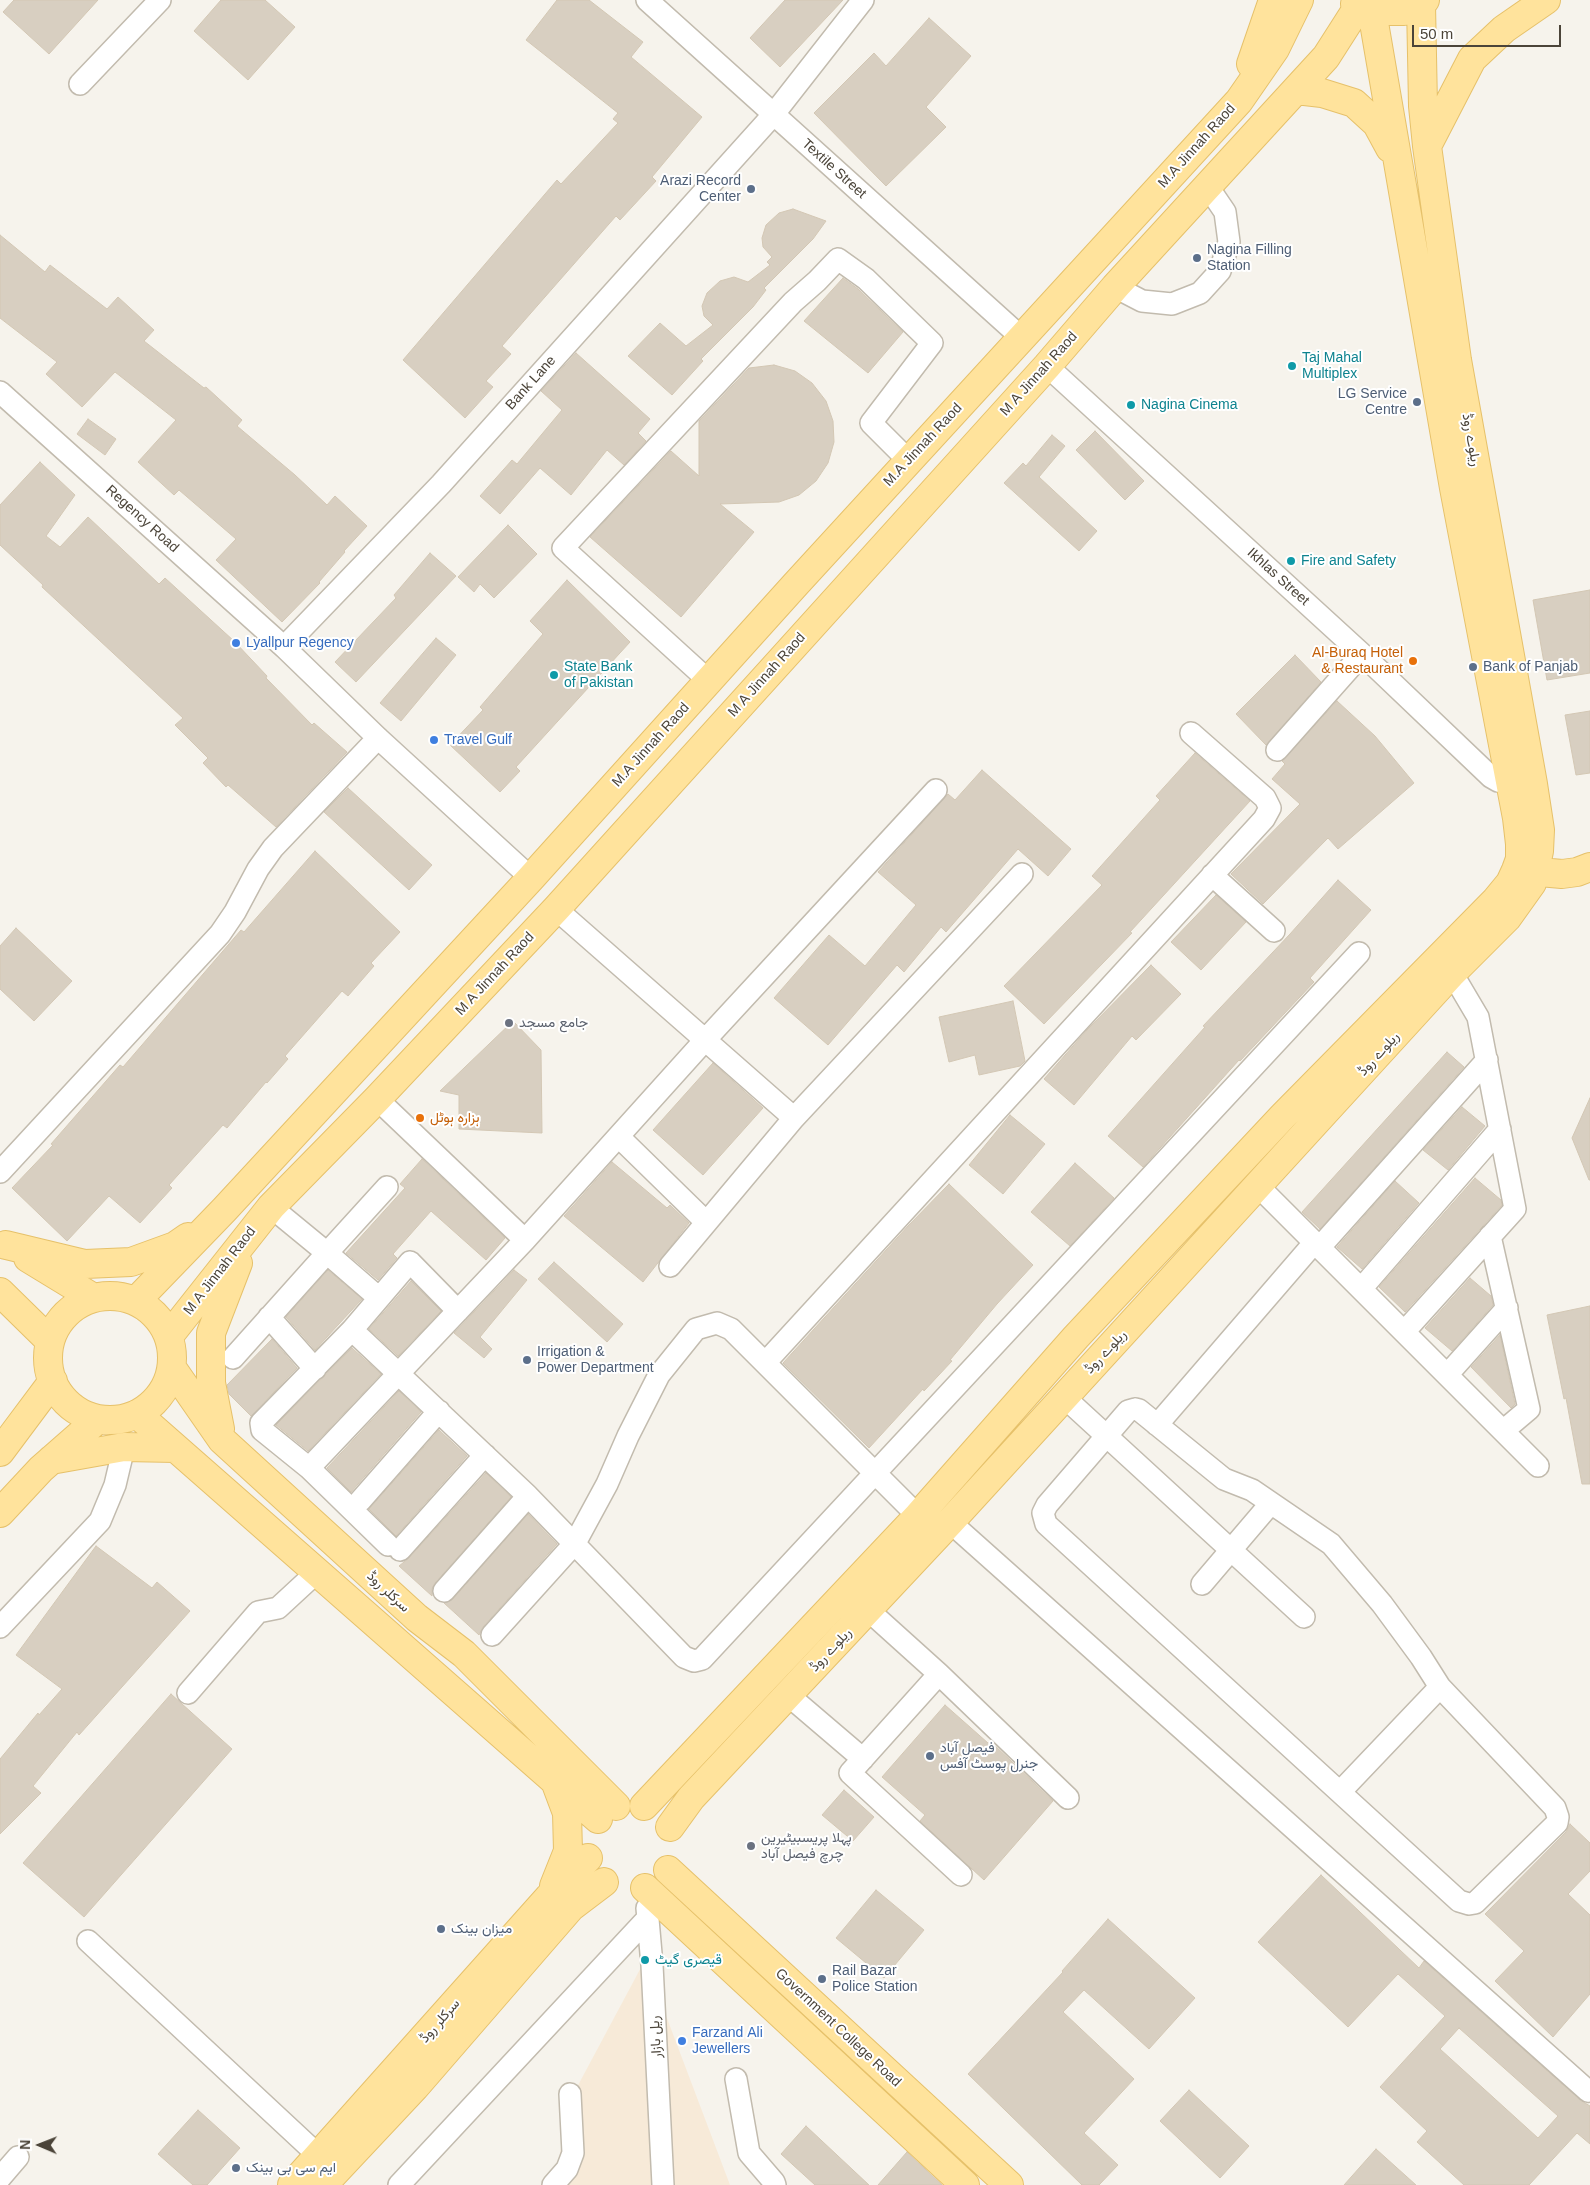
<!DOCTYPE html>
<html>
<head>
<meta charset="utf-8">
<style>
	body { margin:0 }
	#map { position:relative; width:1590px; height:2185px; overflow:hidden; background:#f6f3ec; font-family:Arial,sans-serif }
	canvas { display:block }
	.north { position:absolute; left:15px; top:2120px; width:50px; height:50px; -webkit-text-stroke:4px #fff; paint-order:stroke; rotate:271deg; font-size:14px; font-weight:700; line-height:20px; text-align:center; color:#4b4439 }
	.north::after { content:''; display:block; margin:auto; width:18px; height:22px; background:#4b4439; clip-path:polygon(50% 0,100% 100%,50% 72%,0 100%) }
	.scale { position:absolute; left:1412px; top:25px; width:149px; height:22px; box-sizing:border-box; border:2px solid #4b4439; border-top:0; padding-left:6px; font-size:15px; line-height:18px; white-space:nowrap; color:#4b4439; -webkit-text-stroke:4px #fff; paint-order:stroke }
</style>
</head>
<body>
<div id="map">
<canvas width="1590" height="2185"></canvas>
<div class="north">N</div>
<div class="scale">50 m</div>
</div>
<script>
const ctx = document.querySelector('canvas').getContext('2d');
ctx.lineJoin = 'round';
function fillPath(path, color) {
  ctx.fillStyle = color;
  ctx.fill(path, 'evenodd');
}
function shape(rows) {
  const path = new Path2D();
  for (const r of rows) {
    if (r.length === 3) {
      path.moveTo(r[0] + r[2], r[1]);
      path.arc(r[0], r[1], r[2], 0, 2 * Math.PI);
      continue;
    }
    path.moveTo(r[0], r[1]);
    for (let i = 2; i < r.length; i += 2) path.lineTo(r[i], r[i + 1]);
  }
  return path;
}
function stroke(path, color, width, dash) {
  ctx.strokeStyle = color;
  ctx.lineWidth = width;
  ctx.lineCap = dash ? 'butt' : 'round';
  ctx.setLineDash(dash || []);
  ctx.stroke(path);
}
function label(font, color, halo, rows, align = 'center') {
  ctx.font = font + ' Arial,Vazirmatn,sans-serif';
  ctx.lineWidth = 4;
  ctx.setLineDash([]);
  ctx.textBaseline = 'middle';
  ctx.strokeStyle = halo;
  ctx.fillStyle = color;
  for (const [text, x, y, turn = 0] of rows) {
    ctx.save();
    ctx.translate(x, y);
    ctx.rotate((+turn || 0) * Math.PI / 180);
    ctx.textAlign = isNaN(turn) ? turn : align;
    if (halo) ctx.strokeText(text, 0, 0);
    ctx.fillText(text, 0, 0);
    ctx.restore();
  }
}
const commercial = shape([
	[645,1960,730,2185,555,2185,568,2104]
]);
const building = shape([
	[14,0,98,0,49,54,3,12,14,0],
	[221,0,265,0,295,27,248,80,194,31,221,0],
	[557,0,589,0,643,42,631,57,702,117,652,177,656,181,620,220,616,216,502,346,511,354,486,381,493,387,465,418,403,360,557,180,561,184,618,123,613,119,618,113,526,40,557,0],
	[785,0,843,0,780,67,750,38,785,0],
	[929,18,971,56,926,107,946,127,886,186,814,113,874,53,886,66,929,18],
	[793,209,826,221,813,239,764,288,766,290,753,307,701,359,703,361,672,395,628,356,660,323,686,346,713,325,704,316,702,306,707,293,720,281,734,277,748,282,770,265,767,262,772,257,763,247,762,238,766,225,779,213,793,209],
	[0,235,45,272,50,265,107,309,118,297,154,330,144,341,204,388,206,387,242,420,237,426,295,475,327,505,335,496,367,526,344,551,345,552,319,582,320,583,282,622,216,560,236,539,179,490,174,495,138,462,176,420,115,372,82,407,46,374,57,362,0,318,0,235],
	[843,278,858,289,903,332,868,373,804,321,843,278],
	[576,353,650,419,638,433,646,441,624,465,607,450,571,495,540,468,500,514,480,496,512,460,517,464,562,410,541,391,576,353],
	[774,365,795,371,812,383,826,401,833,421,834,442,828,463,816,481,799,495,779,502,720,504,754,532,681,617,590,537,671,451,699,476,699,421,749,368,774,365],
	[88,419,116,439,105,455,77,434,88,419],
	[1095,431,1144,481,1125,500,1076,450,1095,431],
	[1052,435,1065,446,1039,477,1097,531,1079,551,1004,483,1023,463,1026,466,1052,435],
	[40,462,75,495,46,536,60,547,88,517,159,584,165,578,234,641,267,676,266,678,312,725,314,723,347,752,276,827,228,785,226,787,203,763,208,758,175,725,183,718,42,587,43,585,0,545,0,505,40,462],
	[508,525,537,554,494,598,480,584,474,592,458,577,508,525],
	[430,553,456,576,356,682,335,662,396,598,394,595,430,553],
	[567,580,630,642,516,767,520,771,500,792,450,745,483,710,480,707,543,634,530,621,567,580],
	[1590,590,1590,673,1547,680,1533,600,1590,590],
	[436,638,456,655,401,721,380,703,436,638],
	[1295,655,1321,682,1266,745,1236,714,1295,655],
	[1337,701,1375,736,1414,783,1338,849,1328,838,1263,904,1231,874,1300,804,1272,779,1285,764,1282,761,1337,701],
	[1590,711,1590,773,1576,775,1565,715,1590,711],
	[1195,753,1250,801,1130,932,1132,933,1044,1024,1004,986,1102,885,1092,876,1160,800,1156,796,1195,753],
	[982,770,1071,849,1048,876,1018,849,946,932,941,927,904,972,897,965,828,1045,774,998,829,935,865,966,916,905,878,872,948,794,955,800,982,770],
	[348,788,432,865,409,890,324,812,348,788],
	[315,851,400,932,371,963,374,966,348,996,342,991,285,1056,288,1059,267,1083,266,1082,227,1128,223,1125,169,1185,172,1188,140,1223,109,1196,67,1241,12,1188,53,1145,51,1144,120,1065,123,1067,241,930,244,932,315,851],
	[1338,880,1371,910,1310,978,1314,982,1240,1061,1239,1060,1143,1167,1108,1136,1205,1027,1203,1026,1290,934,1338,880],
	[1216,895,1246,922,1201,970,1171,942,1216,895],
	[16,928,72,981,34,1021,0,989,0,946,16,928],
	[1151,965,1181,994,1136,1040,1132,1036,1074,1105,1044,1079,1087,1030,1151,965],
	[1013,1001,1025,1061,1020,1066,979,1075,975,1055,949,1062,939,1017,1013,1001],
	[513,1021,541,1050,542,1133,459,1129,459,1095,440,1091,513,1021],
	[1447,1052,1464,1067,1320,1229,1302,1212,1447,1052],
	[713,1063,763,1108,703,1175,653,1130,713,1063],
	[1590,1098,1590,1180,1589,1180,1572,1138,1590,1098],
	[1462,1107,1485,1126,1448,1170,1423,1150,1462,1107],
	[1010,1115,1045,1144,1003,1194,969,1165,1010,1115],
	[422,1159,505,1238,486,1260,431,1211,393,1254,397,1258,378,1280,346,1253,405,1188,400,1184,422,1159],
	[612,1162,667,1208,670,1205,689,1223,643,1282,564,1216,612,1162],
	[1075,1163,1114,1198,1070,1246,1031,1212,1075,1163],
	[1475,1178,1501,1200,1502,1205,1405,1312,1379,1287,1475,1178],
	[1395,1181,1419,1203,1362,1269,1337,1247,1395,1181],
	[949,1184,1033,1265,997,1304,950,1360,952,1361,924,1391,923,1389,869,1448,783,1363,908,1226,949,1184],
	[554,1262,623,1324,607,1342,538,1279,554,1262],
	[328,1270,362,1299,315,1350,286,1317,328,1270],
	[514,1270,527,1280,480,1337,492,1349,484,1358,454,1333,514,1270],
	[1470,1278,1491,1296,1493,1305,1452,1351,1425,1328,1470,1278],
	[411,1281,441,1311,398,1356,369,1329,411,1281],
	[1590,1306,1590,1484,1582,1484,1566,1398,1564,1399,1547,1315,1590,1306],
	[1500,1335,1515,1404,1511,1408,1471,1367,1500,1335],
	[272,1339,297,1368,251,1416,229,1394,227,1385,272,1339],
	[352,1348,381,1374,308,1451,276,1425,352,1348],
	[399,1391,421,1412,351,1492,327,1468,399,1391],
	[439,1430,467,1456,396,1536,369,1509,439,1430],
	[486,1473,511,1497,435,1583,432,1589,432,1596,399,1566,409,1558,486,1473],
	[528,1514,557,1544,483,1627,479,1635,444,1603,453,1599,528,1514],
	[96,1546,152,1588,157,1582,190,1611,79,1735,77,1732,33,1786,41,1793,0,1834,0,1759,38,1713,39,1715,62,1689,16,1655,96,1546],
	[171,1694,232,1749,84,1917,23,1863,171,1694],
	[945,1705,988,1743,990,1741,1053,1801,984,1880,920,1821,925,1815,882,1777,945,1705],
	[844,1790,874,1817,853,1841,822,1815,844,1790],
	[1570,1824,1590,1843,1590,1871,1568,1894,1590,1915,1590,1994,1553,2037,1495,1981,1524,1951,1485,1914,1566,1832,1570,1824],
	[1321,1875,1419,1968,1424,1961,1580,2100,1590,2106,1590,2144,1577,2133,1529,2185,1464,2185,1417,2142,1427,2131,1380,2087,1445,2016,1398,1974,1348,2027,1258,1942,1321,1875],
	[1459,2028,1558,2116,1538,2138,1440,2049,1459,2028],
	[876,1890,924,1930,884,1978,836,1938,876,1890],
	[1108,1919,1195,1998,1149,2049,1084,1990,1063,2012,1134,2079,1084,2133,1118,2165,1099,2185,1082,2185,968,2074,1063,1972,1062,1971,1108,1919],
	[1189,2090,1249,2146,1220,2178,1160,2121,1189,2090],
	[198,2110,240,2148,207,2185,193,2185,158,2154,198,2110],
	[806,2126,869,2185,815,2185,781,2154,806,2126],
	[1376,2149,1416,2185,1344,2185,1376,2149],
	[907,2152,942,2185,878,2185,907,2152]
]);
const minor = shape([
	[647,0,1022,338],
	[80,84,160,0],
	[1115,287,1142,301,1172,304,1200,293,1220,271,1229,242,1225,212,1208,187],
	[1047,366,1362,654,1491,777,1498,781,1511,783],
	[0,392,284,647,378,738,531,878],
	[284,647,441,484,773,115,863,0],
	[709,681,563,548,793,302,817,281,838,259,866,279,932,343,871,423,909,461],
	[1277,750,1362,654],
	[1212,875,1274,931],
	[556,909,794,1118],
	[377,1099,525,1240],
	[619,1137,706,1222],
	[0,1172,220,934,235,912,258,869,273,848,378,738],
	[1259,1187,1538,1466],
	[1490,1236,1529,1409,1503,1431],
	[1319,1248,1487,1060],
	[670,1266,794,1118,1022,874],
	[1361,1289,1500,1129],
	[379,1298,327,1253,387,1187],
	[269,1317,315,1369],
	[352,1330,410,1262,458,1311],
	[1404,1332,1515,1209,1478,1017,1452,973],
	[233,1358,327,1253,271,1207],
	[765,1363,1264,819,1270,808,1265,798,1191,733],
	[1447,1375,1507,1308],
	[1064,1397,1304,1617],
	[1135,1409,1139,1410,1224,1479,1252,1490,1331,1544,1382,1604,1421,1657,1440,1687,1555,1808,1558,1817,1557,1823,1475,1903,1469,1904,1459,1901,1046,1524,1043,1513,1047,1505,1128,1411,1135,1409],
	[1157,1425,1314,1243],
	[309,1468,525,1240,706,1039,936,790],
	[360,1501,439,1411],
	[950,1522,1588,2091,1590,2090],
	[388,1545,309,1468,262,1430,261,1423,352,1330,528,1496,684,1657,694,1661,702,1659,1359,953],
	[400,1550,485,1455],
	[1202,1584,1271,1503],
	[444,1591,528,1496],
	[868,1610,939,1674,1068,1798],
	[0,1627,100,1521,115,1485,124,1447],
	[492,1635,575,1543,607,1484,628,1436,659,1375,696,1329,717,1323,731,1329,918,1516],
	[939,1674,850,1773,961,1875],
	[188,1693,258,1612,278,1608,317,1572],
	[788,1695,863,1759],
	[1340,1792,1440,1687],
	[647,1908,652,1965,663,2185],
	[88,1941,319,2156],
	[736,2079,749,2153,774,2182,775,2185],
	[0,2178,18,2157],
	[399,2185,648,1918],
	[553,2185,567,2169,573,2153,570,2094]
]);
const major = shape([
	[1355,4,1358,7,1372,11,1404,11,1425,0],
	[1251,64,1273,0],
	[1296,90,1322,93,1354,103,1377,124,1390,148],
	[1427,146,1472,59,1504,29,1546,0],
	[1517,870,1562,874,1577,872,1590,867],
	[6,1245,85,1264,131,1262,175,1246,188,1237],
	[28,1258,92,1297],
	[0,1292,50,1341],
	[110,1358,62],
	[137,1300,224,1210,531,878,795,585,1239,101,1275,49,1299,0],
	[169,1336,271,1207,377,1099,556,909,1047,366,1115,287,1326,57,1358,7],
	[172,1368,222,1440,417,1618,464,1654,616,1806],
	[137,1414,598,1819],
	[220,1429,211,1383,211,1333,238,1263],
	[0,1452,53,1381],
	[51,1460,124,1447,175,1448],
	[0,1513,41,1469,98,1419],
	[644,1806,918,1516,1076,1337,1283,1116,1496,900,1510,883,1516,870,1520,859,1520,844,1517,818,1454,488,1372,11],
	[670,1827,691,1798,950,1522,1452,973,1507,918,1532,883,1539,851,1540,830,1533,784,1457,360,1427,146,1423,106,1421,4],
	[668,1870,1009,2185],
	[554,1886,568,1851,567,1813,555,1781],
	[645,1888,965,2185],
	[292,2185,549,1897,588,1858],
	[323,2185,415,2087,571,1907,604,1882]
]);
const markers = [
	[751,189,5,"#5c6f8a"],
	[1197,258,5,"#5c6f8a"],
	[1292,366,5,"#0f9aa8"],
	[1417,402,5,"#5c6f8a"],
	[1131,405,5,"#0f9aa8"],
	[1291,561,5,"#0f9aa8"],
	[236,643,5,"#3f7fe0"],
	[1413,661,5,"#e8710a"],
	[1473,667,5,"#5c6f8a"],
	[554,675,5,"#0f9aa8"],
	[434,740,5,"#3f7fe0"],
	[509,1023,5,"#6b7280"],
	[420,1118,5,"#e8710a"],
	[527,1360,5,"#5c6f8a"],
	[930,1756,5,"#5c6f8a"],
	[751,1846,5,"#6b7280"],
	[441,1929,5,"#5c6f8a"],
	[645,1960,5,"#0f9aa8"],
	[822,1979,5,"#5c6f8a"],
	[682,2041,5,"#3f7fe0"],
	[236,2168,5,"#5c6f8a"]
];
const streetNames = [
	["M.A Jinnah Raod",1197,146,-48],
	["Textile Street",834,169,42],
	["M A Jinnah Raod",1039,374,-48],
	["Bank Lane",531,383,-48],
	["ریلوے روڈ",1471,440,80],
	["M.A Jinnah Raod",923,445,-47],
	["Regency Road",142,519,42],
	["Ikhlas Street",1278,577,42],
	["M A Jinnah Raod",767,675,-48],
	["M.A Jinnah Raod",651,745,-48],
	["M A Jinnah Raod",495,974,-47],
	["ریلوے روڈ",1379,1054,-48],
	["M A Jinnah Raod",220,1271,-52],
	["ریلوے روڈ",1106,1352,-47],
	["سرکلر روڈ",388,1592,43],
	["ریلوے روڈ",831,1650,-47],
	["سرکلر روڈ",440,2021,-49],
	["Government College Road",838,2028,43],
	["ریل بازار",656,2037,-93]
];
const serviceNames = [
	["Arazi Record",741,181,"right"],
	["Center",741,197,"right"],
	["Nagina Filling",1207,250],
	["Station",1207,266],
	["LG Service",1407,394,"right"],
	["Centre",1407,410,"right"],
	["Bank of Panjab",1483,667],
	["Irrigation &",537,1352],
	["Power Department",537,1368],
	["فیصل آباد",940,1748],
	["جنرل پوسٹ آفس",940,1764],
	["میزان بینک",451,1929],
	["Rail Bazar",832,1971],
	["Police Station",832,1987],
	["ایم سی بی بینک",246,2168]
];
const cultureNames = [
	["Taj Mahal",1302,358],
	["Multiplex",1302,374],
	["Nagina Cinema",1141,405],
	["Fire and Safety",1301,561],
	["State Bank",564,667],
	["of Pakistan",564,683],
	["قیصری گیٹ",655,1960]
];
const shopNames = [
	["Lyallpur Regency",246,643],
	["Travel Gulf",444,740],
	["Farzand Ali",692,2033],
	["Jewellers",692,2049]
];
const foodNames = [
	["Al-Buraq Hotel",1403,653],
	["& Restaurant",1403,669],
	["ہزارہ ہوٹل",430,1118,"left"]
];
const worshipNames = [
	["جامع مسجد",519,1023],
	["پہلا پریسبیٹیرین",761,1838],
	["چرچ فیصل آباد",761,1854]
];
fillPath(commercial, '#f7ead8');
fillPath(building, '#d8cfc1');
stroke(building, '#d3c7b4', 1);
stroke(minor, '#c2bbae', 24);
stroke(major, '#e6c16a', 30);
stroke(minor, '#fff', 21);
stroke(major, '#ffe39c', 28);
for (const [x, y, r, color] of markers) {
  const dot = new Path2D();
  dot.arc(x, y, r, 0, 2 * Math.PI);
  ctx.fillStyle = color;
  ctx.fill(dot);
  stroke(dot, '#fff', 2);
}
label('14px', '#4b4439', '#fff', streetNames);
label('14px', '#4e5e75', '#fff', serviceNames, 'left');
label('14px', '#0d838f', '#fff', cultureNames, 'left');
label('14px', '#366cbe', '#fff', shopNames, 'left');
label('14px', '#c56008', '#fff', foodNames, 'right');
label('14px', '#5b616d', '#fff', worshipNames, 'left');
</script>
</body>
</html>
